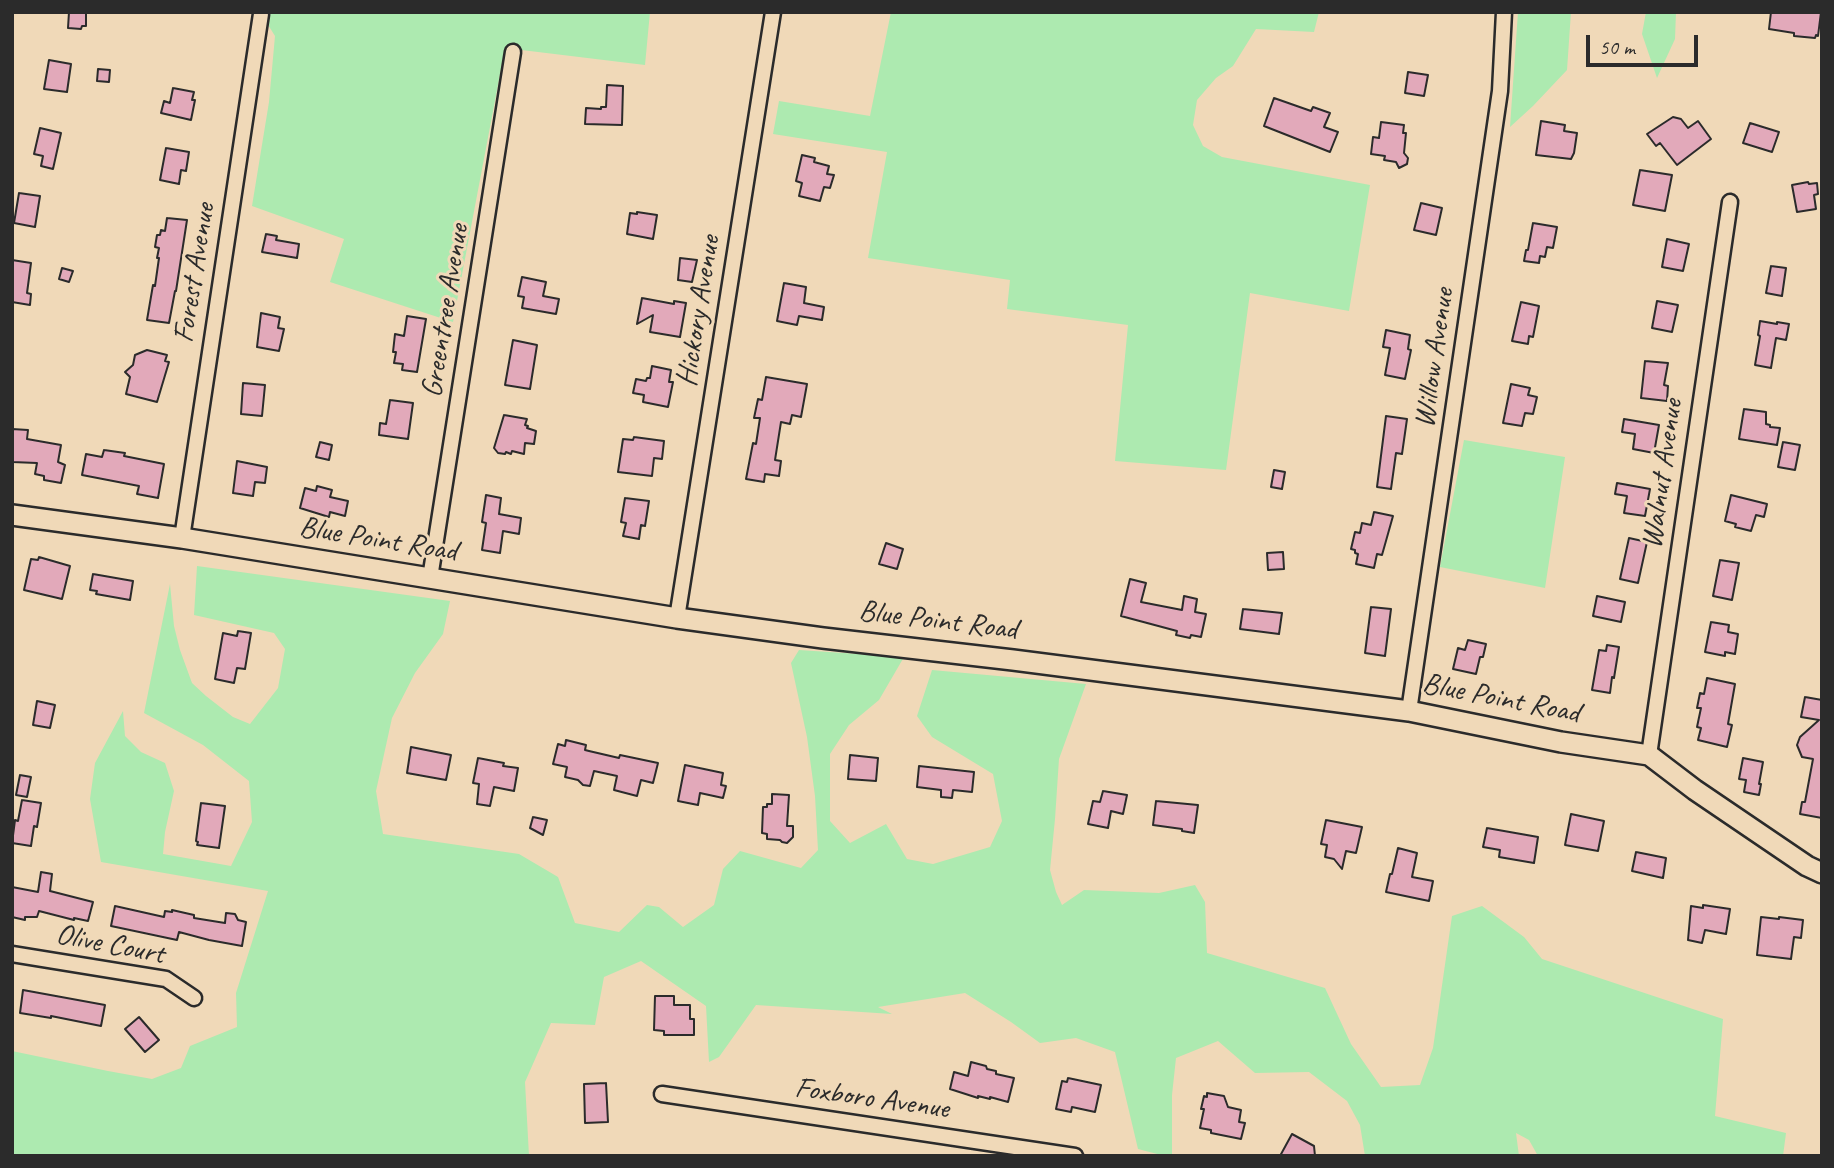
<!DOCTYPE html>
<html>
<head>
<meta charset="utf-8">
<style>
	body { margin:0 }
	#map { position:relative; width:1834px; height:1168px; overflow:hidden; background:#f0d9b8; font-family:Caveat,sans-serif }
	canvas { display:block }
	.frame { position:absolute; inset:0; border:14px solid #2b2b2b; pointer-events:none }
	.scale { position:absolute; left:1586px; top:35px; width:112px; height:32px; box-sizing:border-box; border:4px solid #2b2b2b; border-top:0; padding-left:9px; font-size:21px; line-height:24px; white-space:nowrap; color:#2b2b2b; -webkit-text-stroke:5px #f0d9b8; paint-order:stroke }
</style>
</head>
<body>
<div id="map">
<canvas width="1834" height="1168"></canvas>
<div class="frame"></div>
<div class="scale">50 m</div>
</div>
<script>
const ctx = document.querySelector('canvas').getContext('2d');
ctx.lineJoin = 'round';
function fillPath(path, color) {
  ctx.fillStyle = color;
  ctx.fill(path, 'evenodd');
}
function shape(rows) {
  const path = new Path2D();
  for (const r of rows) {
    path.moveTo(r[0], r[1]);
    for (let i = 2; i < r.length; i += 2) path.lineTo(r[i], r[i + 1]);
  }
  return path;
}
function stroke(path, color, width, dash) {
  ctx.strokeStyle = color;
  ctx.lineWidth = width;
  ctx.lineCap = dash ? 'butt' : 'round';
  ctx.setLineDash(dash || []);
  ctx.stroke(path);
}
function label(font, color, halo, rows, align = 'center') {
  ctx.font = font + ' Caveat,sans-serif';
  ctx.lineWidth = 6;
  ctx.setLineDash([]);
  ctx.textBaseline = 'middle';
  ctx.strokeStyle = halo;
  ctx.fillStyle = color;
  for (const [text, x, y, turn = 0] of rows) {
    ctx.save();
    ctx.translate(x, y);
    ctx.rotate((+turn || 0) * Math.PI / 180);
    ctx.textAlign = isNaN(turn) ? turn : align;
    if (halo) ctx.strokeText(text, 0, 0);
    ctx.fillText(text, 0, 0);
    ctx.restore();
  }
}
const green = shape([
	[260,12,650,12,645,65,505,48,453,322,330,282,344,239,252,206,269,102,275,36],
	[891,12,1319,12,1314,32,1256,29,1233,66,1216,78,1197,100,1193,125,1203,146,1222,157,1370,185,1349,311,1250,293,1226,470,1115,461,1128,325,1007,309,1010,280,868,258,887,152,773,134,779,101,870,116],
	[1518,12,1571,12,1567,70,1533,106,1510,127],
	[1646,12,1676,12,1675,39,1657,78,1642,34],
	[1464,440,1565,457,1545,588,1440,567],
	[197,566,450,601,443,634,415,673,392,718,376,791,383,834,519,854,558,877,575,923,619,932,647,905,659,907,683,927,714,905,723,869,740,851,801,868,818,850,815,796,807,737,791,663,799,650,904,657,879,700,849,725,830,754,830,821,850,843,886,824,907,859,933,864,990,847,1002,821,993,774,932,737,917,716,932,670,1086,684,1059,759,1055,819,1050,870,1056,892,1062,905,1084,890,1159,893,1195,885,1205,902,1207,953,1325,988,1351,1044,1381,1087,1420,1085,1433,1048,1452,916,1482,906,1524,937,1542,959,1723,1019,1715,1116,1786,1133,1783,1156,1538,1156,1529,1140,1516,1133,1519,1156,1365,1156,1360,1125,1347,1101,1309,1072,1255,1073,1218,1041,1176,1058,1172,1095,1172,1156,1165,1156,1138,1149,1115,1052,1076,1038,1040,1043,1011,1022,965,993,878,1007,892,1014,756,1005,719,1057,709,1062,706,1006,641,961,604,977,595,1025,551,1023,525,1082,529,1156,12,1156,12,1051,108,1071,152,1079,181,1068,190,1046,237,1027,236,993,268,891,101,862,90,799,95,763,123,711,125,736,141,752,165,763,174,791,165,832,163,854,231,866,252,822,249,781,203,745,144,713,170,584,174,626,180,650,192,683,206,696,233,717,250,724,278,688,285,649,274,633,194,615]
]);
const building = shape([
	[69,12,86,12,86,26,82,26,81,29,68,28,69,12],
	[1771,12,1821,12,1818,36,1816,35,1815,38,1794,36,1794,33,1769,29,1771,12],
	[49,60,71,64,67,92,44,89,49,60],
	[98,69,110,70,109,82,97,81,98,69],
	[1408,72,1428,75,1424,96,1405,93,1408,72],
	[607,85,623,86,622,125,585,124,586,108,601,109,601,107,606,107,607,85],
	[173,88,194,92,192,100,195,100,191,120,161,113,164,101,170,103,173,88],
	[1274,98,1311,111,1313,107,1330,113,1324,127,1338,132,1330,152,1264,126,1274,98],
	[1673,117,1681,119,1688,128,1698,121,1711,139,1677,165,1660,143,1656,146,1647,134,1673,117],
	[1541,121,1565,125,1564,131,1577,133,1574,153,1571,159,1536,155,1541,121],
	[1381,122,1404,125,1403,133,1406,133,1404,153,1408,158,1407,164,1399,168,1396,162,1384,160,1385,156,1371,154,1373,137,1379,138,1381,122],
	[1750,123,1779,132,1772,152,1743,143,1750,123],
	[40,128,61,133,53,169,41,166,43,156,34,154,40,128],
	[166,148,189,152,186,171,181,170,179,184,160,180,166,148],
	[802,155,815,158,814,162,829,166,827,174,834,175,830,188,824,187,820,201,799,196,802,183,796,181,802,155],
	[1640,170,1672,175,1665,211,1633,205,1640,170],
	[1808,182,1809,184,1817,183,1818,194,1814,195,1816,209,1797,212,1792,185,1808,182],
	[19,193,40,196,35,227,14,223,19,193],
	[1421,203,1442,208,1436,235,1414,230,1421,203],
	[637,212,657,215,653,239,627,234,630,213,637,214,637,212],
	[167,218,187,220,176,291,175,291,169,323,147,320,153,285,155,286,159,258,157,258,159,248,155,247,157,235,160,235,161,230,165,231,167,218],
	[1533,223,1557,227,1553,248,1547,247,1545,257,1540,256,1539,263,1524,261,1526,250,1528,250,1533,223],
	[266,234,277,236,276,240,299,244,297,258,262,252,266,234],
	[1667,239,1689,244,1683,271,1662,267,1667,239],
	[680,258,697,260,692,282,678,280,680,258],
	[12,260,31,263,27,293,31,294,30,305,12,302,12,260],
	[1771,266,1786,268,1782,296,1766,293,1771,266],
	[62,268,73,271,69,282,59,279,62,268],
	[522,277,546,282,543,296,559,299,556,314,522,308,524,297,518,296,522,277],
	[784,283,806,287,804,303,824,307,822,320,799,316,797,325,777,321,784,283],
	[642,298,674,304,674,301,686,303,680,337,650,332,653,315,637,324,642,298],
	[1657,301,1678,305,1672,332,1652,328,1657,301],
	[1521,302,1539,306,1533,337,1529,336,1528,344,1512,341,1521,302],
	[261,313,280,317,278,328,284,329,279,351,257,347,261,313],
	[407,316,426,319,417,372,402,370,403,364,394,363,396,352,393,352,395,334,404,336,407,316],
	[1760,321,1777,324,1777,322,1789,324,1786,340,1776,338,1771,368,1755,365,1760,336,1758,335,1760,321],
	[1386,330,1410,335,1408,349,1411,350,1405,379,1385,375,1390,348,1383,347,1386,330],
	[513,340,537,345,530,389,505,385,513,340],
	[147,350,167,355,165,361,169,362,157,402,126,394,130,377,125,372,133,365,135,355,147,350],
	[1645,361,1668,363,1664,385,1668,386,1667,401,1641,398,1645,361],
	[652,366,671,370,669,382,673,382,668,407,643,402,644,395,633,393,636,379,646,381,647,378,650,378,652,366],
	[766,377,807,384,801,417,792,415,790,424,781,422,775,460,781,461,779,476,765,474,764,482,746,479,753,443,756,444,760,418,754,418,758,399,762,400,766,377],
	[243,383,265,385,262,416,241,414,243,383],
	[1511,384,1530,388,1528,395,1537,397,1533,414,1525,413,1522,426,1503,423,1511,384],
	[390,400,413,403,408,439,379,435,380,423,386,424,390,400],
	[1744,409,1766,412,1766,424,1770,425,1770,427,1780,428,1777,445,1739,439,1744,409],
	[504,415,527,419,525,425,528,426,527,428,536,431,534,444,525,443,524,454,512,451,511,454,506,452,505,454,498,453,494,448,504,415],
	[1386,416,1407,419,1402,454,1396,453,1391,489,1377,487,1386,416],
	[1624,419,1659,425,1654,453,1633,449,1635,434,1622,432,1624,419],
	[12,429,28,430,27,439,61,445,58,462,65,465,61,483,44,480,44,476,35,474,37,463,12,462,12,429],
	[634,437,664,441,662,459,654,458,652,476,618,472,623,439,633,440,634,437],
	[320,442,332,445,329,460,316,457,320,442],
	[1783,442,1800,445,1795,470,1778,467,1783,442],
	[104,450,125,453,124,456,164,464,158,498,137,494,139,486,82,475,86,454,102,457,104,450],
	[237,461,267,467,265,483,255,482,253,496,233,493,237,461],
	[1274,470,1285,472,1282,489,1271,487,1274,470],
	[1617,483,1650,489,1645,516,1624,513,1627,496,1615,494,1617,483],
	[317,486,332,490,330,497,348,501,345,516,330,512,329,517,300,508,305,488,316,491,317,486],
	[486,495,501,498,499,514,521,518,519,534,503,531,500,553,482,550,486,523,482,522,486,495],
	[1731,495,1767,504,1764,517,1756,515,1751,531,1735,527,1736,524,1725,521,1731,495],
	[625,498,649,501,645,526,641,525,639,539,623,536,626,523,621,522,625,498],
	[1374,512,1393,516,1382,555,1377,554,1374,568,1356,564,1358,554,1355,553,1355,550,1351,549,1355,532,1360,533,1362,523,1371,525,1374,512],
	[1629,538,1647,542,1638,583,1620,579,1629,538],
	[886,543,903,549,897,569,879,564,886,543],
	[1283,552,1284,569,1268,570,1267,553,1283,552],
	[39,557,70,566,62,599,24,590,31,559,38,560,39,557],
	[1720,560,1739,563,1732,600,1713,596,1720,560],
	[93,574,133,581,130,600,96,594,97,591,90,590,93,574],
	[1130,579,1146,583,1141,602,1182,610,1184,596,1197,599,1195,612,1206,614,1201,637,1191,635,1190,638,1176,635,1177,631,1121,616,1130,579],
	[1597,596,1625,602,1621,622,1593,616,1597,596],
	[1371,607,1391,609,1385,656,1365,653,1371,607],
	[1243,609,1282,613,1279,634,1240,629,1243,609],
	[1711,622,1729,625,1728,632,1738,634,1735,654,1725,652,1725,656,1705,652,1711,622],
	[238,631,251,633,245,669,237,668,234,683,215,679,223,633,237,636,238,631],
	[1468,640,1486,644,1483,657,1480,657,1476,674,1453,669,1458,648,1465,650,1468,640],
	[1607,645,1619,647,1614,678,1612,677,1610,693,1592,690,1599,650,1606,651,1607,645],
	[1707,678,1735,684,1728,724,1732,725,1727,747,1698,740,1701,728,1697,727,1701,708,1697,708,1700,693,1704,694,1707,678],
	[1805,697,1822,700,1822,818,1800,814,1802,802,1805,802,1813,759,1802,757,1797,745,1800,737,1819,720,1801,717,1805,697],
	[37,701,55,705,50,728,33,725,37,701],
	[566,740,586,745,585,750,589,751,619,758,620,755,658,763,653,783,641,780,637,796,614,790,617,776,594,771,590,786,583,785,578,780,565,777,567,767,553,764,558,744,565,746,566,740],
	[411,747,451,755,446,780,407,773,411,747],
	[850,755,878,758,876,781,848,779,850,755],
	[478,758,504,763,503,766,518,768,514,791,494,787,490,806,477,804,479,784,473,783,478,758],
	[1743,758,1763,762,1759,784,1761,784,1759,795,1744,792,1746,780,1739,779,1743,758],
	[685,765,723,773,721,785,726,786,723,798,700,793,698,805,678,801,685,765],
	[919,766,974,772,972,792,953,790,952,798,941,797,941,790,917,787,919,766],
	[20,775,31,777,27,797,16,795,20,775],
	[1103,791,1127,795,1123,814,1111,811,1108,828,1088,824,1093,801,1100,802,1103,791],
	[772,794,789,795,787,826,793,826,793,837,787,843,782,842,780,840,767,839,767,834,762,833,763,807,767,807,767,804,772,804,772,794],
	[22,800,41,803,37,827,34,826,31,846,12,843,15,820,18,821,22,800],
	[1156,801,1198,805,1194,833,1182,831,1182,829,1153,825,1156,801],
	[201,803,225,806,219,848,197,845,198,842,196,841,201,803],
	[1571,814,1604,821,1598,851,1565,845,1571,814],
	[533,817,547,820,543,835,530,828,533,817],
	[1326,820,1362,827,1356,853,1346,851,1342,869,1334,859,1325,857,1327,845,1321,844,1326,820],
	[1487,828,1538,837,1534,863,1499,857,1500,850,1483,847,1487,828],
	[1398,848,1417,853,1412,877,1433,881,1429,901,1386,892,1390,874,1392,874,1398,848],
	[1636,852,1666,858,1663,878,1632,871,1636,852],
	[41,872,52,874,50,891,93,902,88,921,74,918,74,920,39,911,37,917,25,917,25,920,12,917,12,887,38,892,41,872],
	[1703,905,1730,909,1726,934,1705,930,1702,943,1688,940,1691,906,1703,908,1703,905],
	[115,906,164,917,165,911,172,912,172,910,194,915,194,918,225,923,226,913,235,914,238,920,246,922,242,946,209,940,179,932,177,940,111,926,115,906],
	[1761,917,1779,919,1779,917,1803,920,1801,938,1794,937,1791,959,1757,955,1761,917],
	[23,990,105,1005,101,1026,51,1016,51,1018,20,1013,23,990],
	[655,996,674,996,674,1005,690,1005,690,1019,694,1019,694,1035,664,1035,664,1031,654,1030,655,996],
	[139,1017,159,1040,145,1052,125,1029,139,1017],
	[971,1062,986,1066,987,1069,996,1071,996,1074,1014,1078,1008,1102,990,1097,990,1099,978,1096,978,1098,950,1089,954,1072,968,1076,971,1062],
	[1068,1078,1101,1085,1095,1112,1072,1107,1071,1112,1056,1109,1062,1081,1067,1082,1068,1078],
	[606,1083,608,1122,585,1123,584,1084,606,1083],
	[1207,1093,1224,1096,1228,1107,1241,1110,1239,1122,1245,1123,1241,1139,1211,1133,1211,1130,1200,1128,1204,1109,1201,1109,1204,1096,1207,1097,1207,1093],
	[1292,1134,1314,1146,1315,1156,1280,1156,1292,1134]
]);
const street = shape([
	[182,538,261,14],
	[430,578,513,52],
	[677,618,773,12],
	[1409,711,1500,91,1504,12],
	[1649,755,1730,202],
	[12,954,166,979,194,998],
	[662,1094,1075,1156]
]);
const secondary = shape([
	[12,515,182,538,677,618,823,638,1013,660,1409,711,1561,742,1649,755,1695,790,1807,866,1822,873]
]);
const streetNames = [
	["Forest Avenue",195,273,-81],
	["Greentree Avenue",446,311,-81],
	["Hickory Avenue",699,311,-81],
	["Willow Avenue",1435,358,-82],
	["Walnut Avenue",1663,474,-82],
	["Blue Point Road",378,540,9],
	["Blue Point Road",938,621,7],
	["Blue Point Road",1501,699,11],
	["Olive Court",110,945,11],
	["Foxboro Avenue",872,1099,8]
];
fillPath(green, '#adeab0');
fillPath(building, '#e2a9ba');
stroke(building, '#2b2b2b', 2);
stroke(street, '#2b2b2b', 19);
stroke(secondary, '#2b2b2b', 24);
stroke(street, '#f0d9b8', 14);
stroke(secondary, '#f0d9b8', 19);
label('30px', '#2b2b2b', '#f0d9b8', streetNames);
</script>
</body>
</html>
